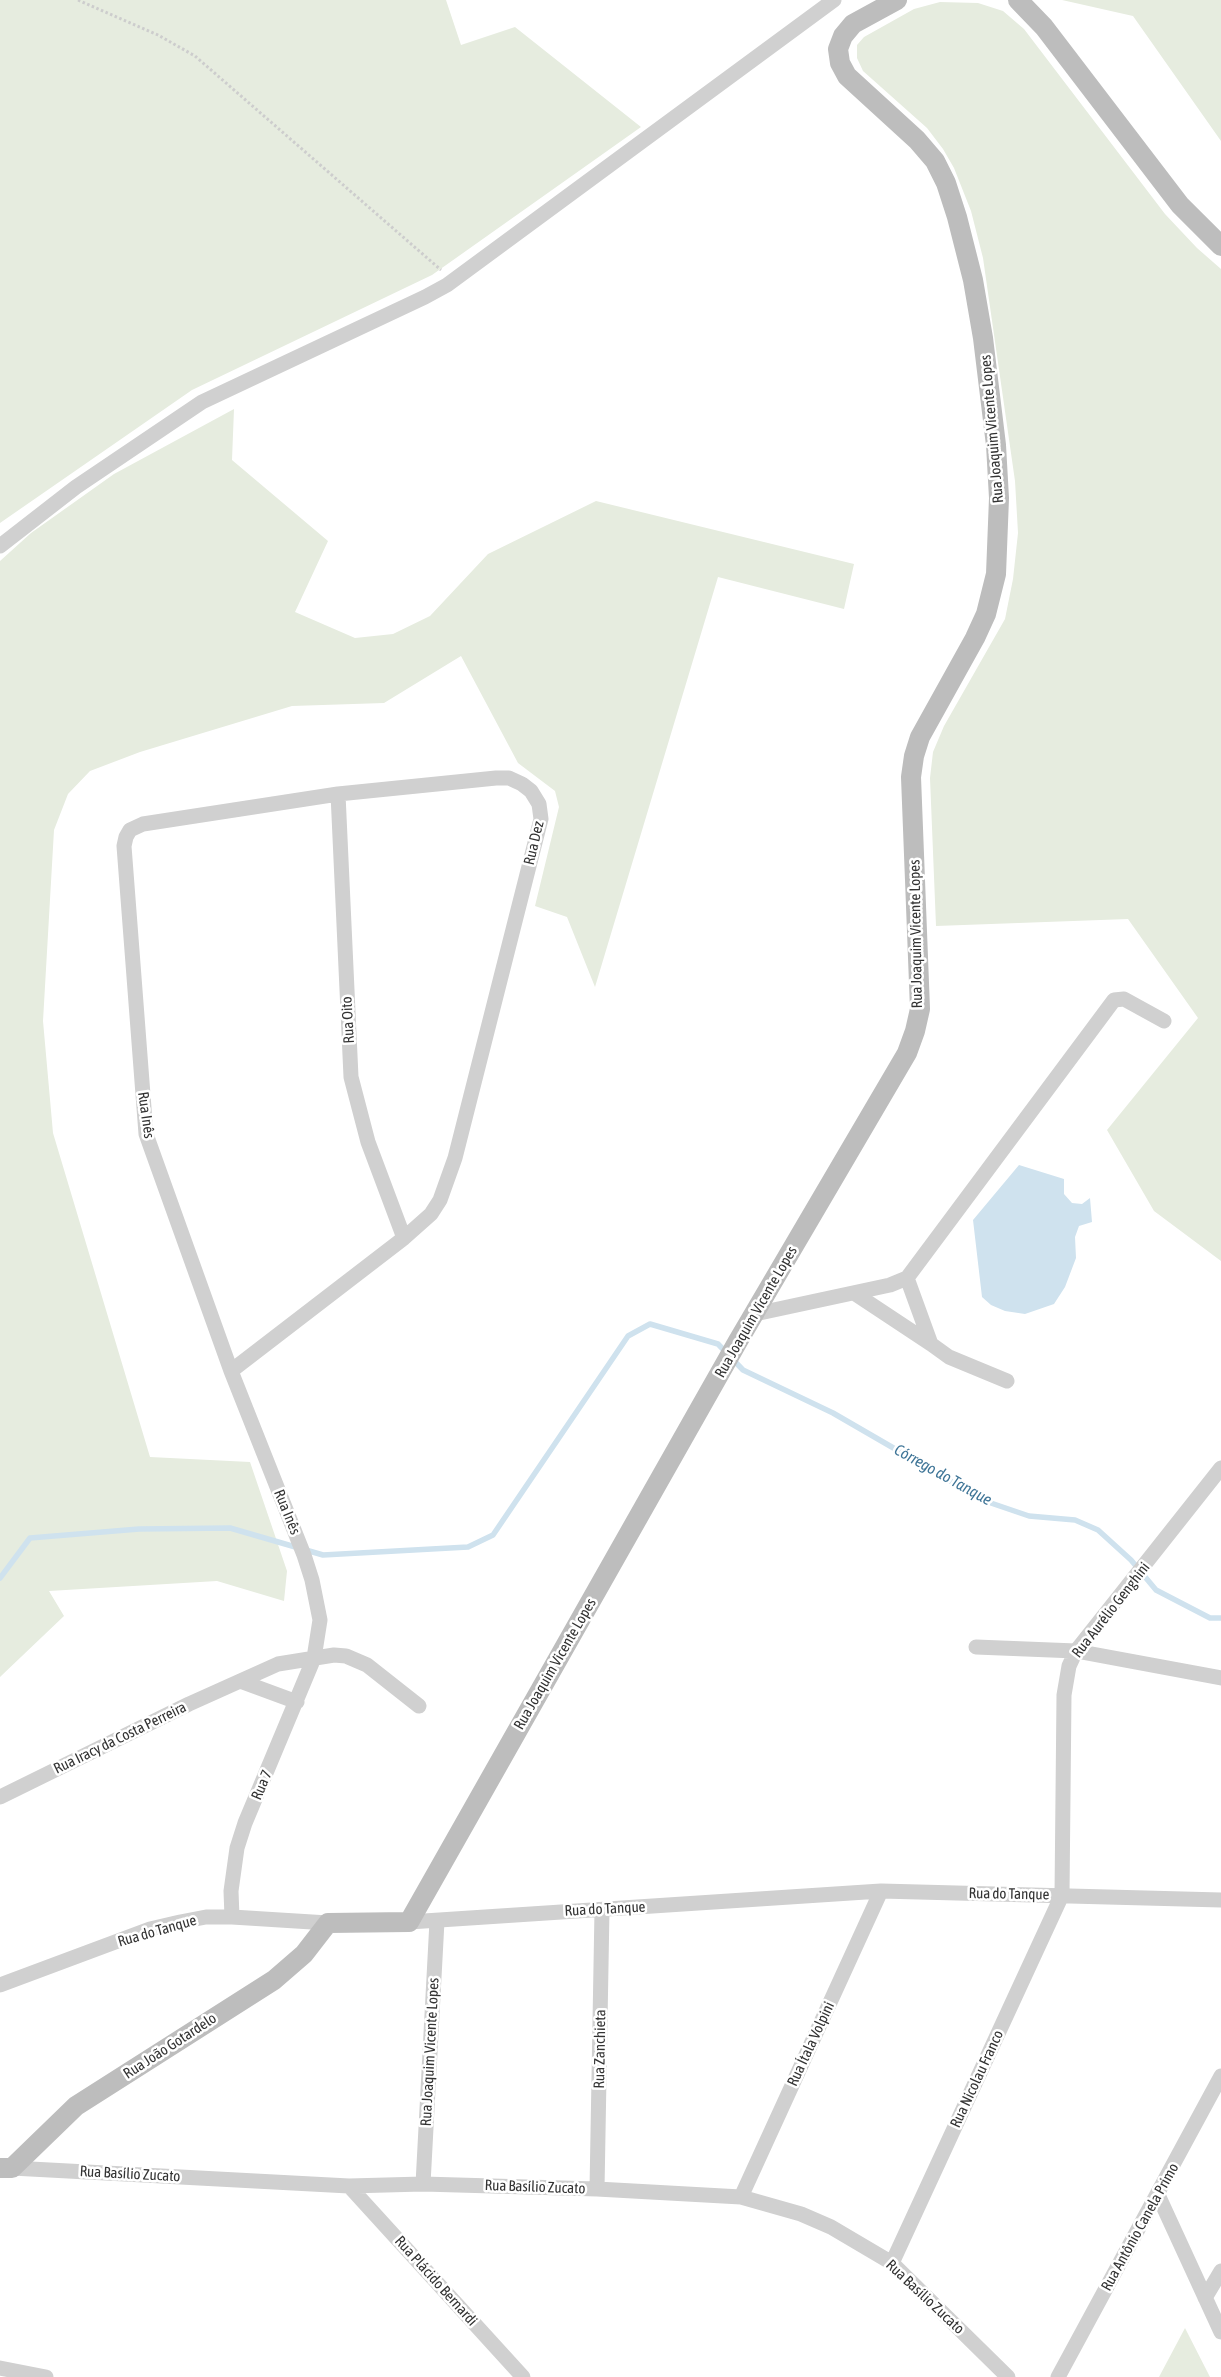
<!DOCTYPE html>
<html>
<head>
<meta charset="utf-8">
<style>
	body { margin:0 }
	canvas { display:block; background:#fff }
</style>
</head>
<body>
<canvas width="1221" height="2377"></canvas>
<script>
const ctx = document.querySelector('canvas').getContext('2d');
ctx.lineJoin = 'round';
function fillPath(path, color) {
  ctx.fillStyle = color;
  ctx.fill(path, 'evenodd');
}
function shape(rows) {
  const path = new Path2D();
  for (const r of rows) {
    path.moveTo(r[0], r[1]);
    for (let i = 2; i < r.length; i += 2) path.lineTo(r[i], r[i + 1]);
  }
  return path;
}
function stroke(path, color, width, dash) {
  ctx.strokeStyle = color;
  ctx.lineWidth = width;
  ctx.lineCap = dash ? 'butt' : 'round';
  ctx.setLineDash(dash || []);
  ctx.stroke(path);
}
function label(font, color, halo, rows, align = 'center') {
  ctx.font = font + ' "Asap Condensed",sans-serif';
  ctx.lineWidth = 5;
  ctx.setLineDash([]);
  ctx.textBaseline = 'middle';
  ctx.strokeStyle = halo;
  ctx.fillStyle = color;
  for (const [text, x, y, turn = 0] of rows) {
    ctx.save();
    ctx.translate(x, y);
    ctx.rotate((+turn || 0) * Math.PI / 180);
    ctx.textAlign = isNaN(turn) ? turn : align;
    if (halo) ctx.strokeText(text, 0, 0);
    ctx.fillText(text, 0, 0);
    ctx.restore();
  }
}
const green = shape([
	[0,0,446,0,461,45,515,27,641,127,432,275,192,390,0,523],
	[1062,0,1221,0,1221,141,1133,16],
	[940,2,978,3,1003,11,1024,29,1165,214,1197,248,1221,269,1221,1261,1154,1211,1107,1130,1198,1018,1128,919,936,926,930,778,933,752,944,726,1005,619,1013,579,1018,533,1015,481,983,258,971,211,954,168,943,149,927,128,863,71,857,58,857,45,864,37,914,9],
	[234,409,232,460,328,541,295,612,355,638,393,634,430,616,488,554,596,501,854,564,844,609,718,577,595,987,567,917,535,906,559,807,555,791,518,763,461,656,384,703,292,706,140,752,90,771,68,794,54,830,43,1021,53,1133,150,1457,250,1462,287,1571,284,1601,217,1581,49,1591,64,1616,0,1677,0,561,31,533,114,474],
	[1185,2328,1210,2377,1159,2377]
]);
const water = shape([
	[1019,1165,1064,1179,1064,1194,1072,1203,1082,1204,1090,1198,1092,1222,1079,1226,1075,1237,1076,1258,1065,1287,1054,1304,1025,1314,1005,1311,991,1305,982,1297,973,1220]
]);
const stream = shape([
	[0,1578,30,1538,139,1529,230,1528,323,1555,468,1547,493,1535,628,1336,650,1324,718,1344,743,1370,833,1413,985,1501,1029,1516,1075,1520,1098,1530,1131,1560,1156,1590,1210,1618,1221,1618]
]);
const path = shape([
	[78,0,158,35,195,56,441,270]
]);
const street = shape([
	[0,546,76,487,202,402,425,297,447,285,834,0],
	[338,794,351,1077,368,1142,404,1238],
	[907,1278,931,1344,949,1357,1007,1381],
	[854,1293,931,1344],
	[755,1314,890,1285,907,1278,1114,1000,1124,999,1164,1021],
	[231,1371,404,1238,431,1214,440,1200,455,1158,541,819,539,804,531,791,522,784,509,778,496,778,338,794,143,824,130,830,126,837,124,846,146,1134,231,1371,304,1555,312,1580,320,1620,314,1658,245,1823,237,1848,231,1891,232,1917],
	[976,1647,1076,1651,1221,1678],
	[240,1681,297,1702],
	[0,1797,189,1704,278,1664,334,1655,346,1656,367,1665,419,1706],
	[409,1922,881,1891,1221,1900],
	[0,1985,150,1929,180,1922,206,1917,232,1917,328,1923],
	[12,2168,349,2186,423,2184,597,2189,741,2197,801,2214,831,2227,892,2263,1008,2377],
	[423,2184,437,1921],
	[349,2186,523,2377],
	[597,2189,602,1910],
	[1158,2195,1221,2332],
	[741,2197,881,1891],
	[892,2263,1062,1895,1064,1695,1069,1666,1076,1651,1221,1468],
	[1205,2298,1221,2271],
	[0,2368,46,2377],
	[1058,2377,1221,2076]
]);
const secondary = shape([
	[1018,0,1044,27,1180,205,1221,246],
	[0,2168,12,2168,76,2106,274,1980,304,1954,328,1923,409,1922,738,1341,907,1053,915,1031,920,1009,911,777,914,756,920,737,975,638,986,614,996,574,999,498,996,445,983,338,973,280,957,217,946,183,935,161,917,140,847,76,840,63,838,49,843,36,853,24,897,0]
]);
const streetNames = [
	["Rua Joaquim Vicente Lopes",992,429,-95],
	["Rua Dez",534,843,-77],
	["Rua Joaquim Vicente Lopes",916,934,-91],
	["Rua Oito",348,1020,-93],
	["Rua Inês",146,1115,82],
	["Rua Joaquim Vicente Lopes",756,1312,-60],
	["Rua Inês",287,1512,68],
	["Rua Aurélio Genghini",1111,1610,-52],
	["Rua Joaquim Vicente Lopes",555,1664,-60],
	["Rua Iracy da Costa Perreira",120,1738,-26],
	["Rua 7",262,1785,-67],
	["Rua do Tanque",1009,1894,1],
	["Rua do Tanque",605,1909,-3],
	["Rua do Tanque",157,1931,-16],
	["Rua Ítala Volpini",811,2044,-65],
	["Rua João Gotardelo",170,2046,-33],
	["Rua Zanchieta",600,2049,-89],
	["Rua Joaquim Vicente Lopes",430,2052,-87],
	["Rua Nicolau Franco",977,2079,-65],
	["Rua Basílio Zucato",130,2174,3],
	["Rua Basílio Zucato",535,2187,2],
	["Rua Antônio Canela Primo",1140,2227,-61],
	["Rua Plácido Bernardi",436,2281,48],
	["Rua Basílio Zucato",925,2297,43]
];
const waterNames = [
	["Córrego do Tanque",943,1475,29]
];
fillPath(green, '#e6ecdf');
fillPath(water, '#cfe2ee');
stroke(stream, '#cfe2ee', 5.5);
stroke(path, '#cdcdcd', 3, [2.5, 2.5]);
stroke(street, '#d0d0d0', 15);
stroke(secondary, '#bdbdbd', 20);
label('15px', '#333', '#fff', streetNames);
label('italic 16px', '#3f7597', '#fff', waterNames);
</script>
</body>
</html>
